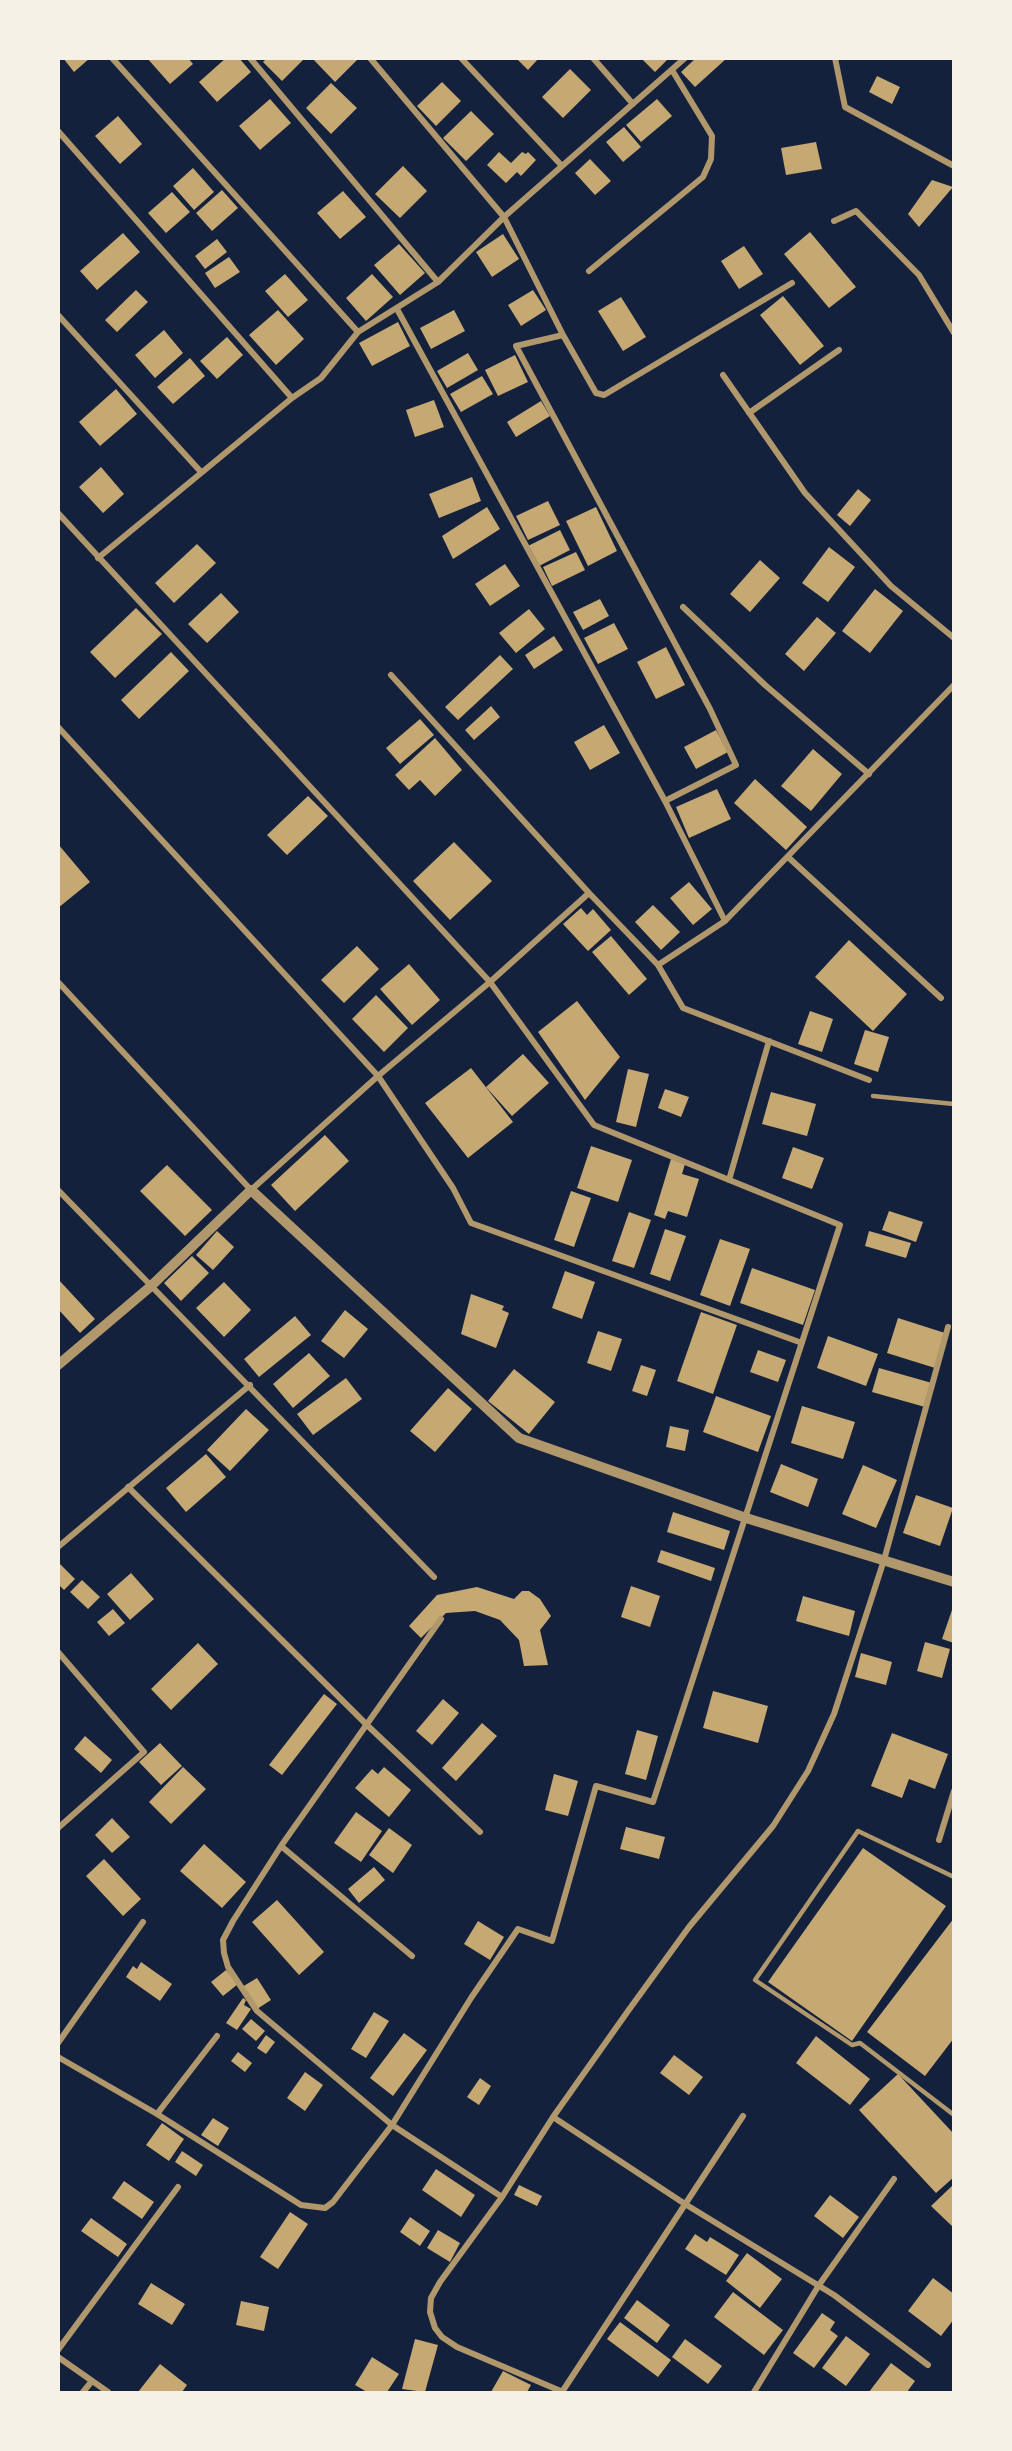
<!DOCTYPE html>
<html>
<head>
<meta charset="utf-8">
<style>
	body { margin:0 }
	#map { position:relative; width:1012px; height:2451px; overflow:hidden; background:#14213d; font-family:Arial,sans-serif }
	canvas { display:block }
	.frame { position:absolute; inset:0; border:60px solid #f6f1e7; pointer-events:none }
</style>
</head>
<body>
<div id="map">
<canvas width="1012" height="2451"></canvas>
<div class="frame"></div>
</div>
<script>
const ctx = document.querySelector('canvas').getContext('2d');
ctx.lineJoin = 'round';
function fillPath(path, color) {
  ctx.fillStyle = color;
  ctx.fill(path, 'evenodd');
}
function shape(rows) {
  const path = new Path2D();
  for (const r of rows) {
    path.moveTo(r[0], r[1]);
    for (let i = 2; i < r.length; i += 2) path.lineTo(r[i], r[i + 1]);
  }
  return path;
}
function stroke(path, color, width, dash) {
  ctx.strokeStyle = color;
  ctx.lineWidth = width;
  ctx.lineCap = dash ? 'butt' : 'round';
  ctx.setLineDash(dash || []);
  ctx.stroke(path);
}
const building = shape([
	[63,58,90,58,74,72],
	[147,58,188,58,193,64,170,84],
	[226,58,239,58,251,72,217,102,199,82],
	[267,58,305,58,282,81,263,62],
	[312,58,359,58,335,82],
	[516,58,539,58,528,70],
	[641,58,669,58,655,72],
	[696,58,727,58,695,87,681,72],
	[570,69,591,90,563,118,542,97],
	[877,76,900,87,892,104,869,92],
	[442,82,461,101,436,126,417,106],
	[331,83,357,108,331,134,306,108],
	[270,99,291,123,260,150,239,126],
	[657,99,672,116,641,142,626,125],
	[471,111,494,134,466,161,443,138],
	[118,116,142,144,120,164,95,136],
	[624,127,641,147,623,162,606,142],
	[816,142,822,169,786,175,781,148],
	[499,152,511,163,522,152,526,154,528,152,536,160,521,176,517,172,506,183,487,165],
	[590,159,611,181,595,195,575,173],
	[403,166,427,191,400,218,375,194],
	[193,168,214,192,194,210,173,186],
	[932,180,953,187,919,227,908,214],
	[222,190,238,208,212,231,196,213],
	[343,191,366,217,340,239,317,213],
	[172,192,190,212,166,233,148,213],
	[810,232,856,287,829,308,784,254],
	[123,233,140,252,97,290,80,271],
	[503,234,519,259,492,277,476,252],
	[217,239,227,252,205,269,195,256],
	[399,244,425,273,400,295,374,265],
	[744,246,763,274,739,289,721,261],
	[229,257,240,272,215,288,205,273],
	[285,274,308,300,288,317,265,291],
	[372,274,393,297,366,321,346,298],
	[136,290,148,302,117,332,105,320],
	[533,290,546,310,521,326,508,305],
	[783,296,824,346,800,365,760,315],
	[621,297,646,337,623,351,598,311],
	[278,310,304,339,276,365,249,335],
	[454,310,465,331,431,349,420,328],
	[398,322,410,346,372,366,359,343],
	[164,330,183,353,155,378,135,355],
	[227,337,243,355,217,379,200,361],
	[468,353,478,370,447,388,437,371],
	[515,355,528,382,498,396,485,370],
	[190,358,205,376,173,404,157,387],
	[482,376,493,394,461,412,450,394],
	[116,389,137,414,100,446,79,422],
	[434,400,444,427,415,437,406,410],
	[541,401,550,416,516,437,507,422],
	[101,467,124,494,103,513,79,487],
	[472,477,481,501,439,518,429,494],
	[858,489,871,500,850,526,837,515],
	[548,501,560,525,528,540,516,516],
	[487,507,500,529,453,559,442,536],
	[596,507,617,551,588,566,566,521],
	[560,530,570,550,539,566,528,546],
	[197,544,216,563,174,603,155,583],
	[829,547,855,567,828,602,802,583],
	[576,552,585,570,552,586,543,567],
	[760,560,780,578,750,612,730,594],
	[505,564,520,586,490,606,475,584],
	[875,589,903,611,870,653,842,631],
	[221,593,239,612,207,643,188,624],
	[600,599,609,616,583,630,573,612],
	[136,608,162,634,115,678,90,652],
	[529,609,545,629,516,653,499,633],
	[817,617,836,633,804,671,785,654],
	[614,623,628,649,598,664,584,638],
	[554,636,563,650,534,669,525,655],
	[666,647,685,685,656,699,637,662],
	[171,652,189,671,139,719,121,700],
	[500,655,513,669,458,720,445,707],
	[491,706,500,717,474,740,465,730],
	[420,719,434,735,400,764,386,748],
	[604,725,620,753,590,770,574,742],
	[716,730,728,752,696,769,684,747],
	[435,738,462,770,435,796,420,780,409,790,395,775],
	[813,749,842,774,811,811,781,786],
	[755,779,807,827,786,850,734,803],
	[717,789,731,819,689,838,676,807],
	[308,796,328,816,287,855,267,835],
	[454,842,492,881,450,920,413,881],
	[58,844,90,882,58,908],
	[689,882,712,909,693,925,670,898],
	[653,905,680,932,661,950,635,922],
	[581,908,587,915,593,909,611,930,588,951,563,924],
	[611,936,647,979,629,995,592,952],
	[849,940,907,994,873,1031,815,977],
	[357,946,379,969,344,1003,321,980],
	[409,964,440,1000,412,1025,380,989],
	[376,995,408,1028,384,1052,352,1019],
	[577,1001,620,1057,585,1100,538,1032],
	[810,1011,833,1019,822,1052,798,1044],
	[865,1030,889,1037,878,1072,854,1064],
	[523,1054,549,1083,512,1116,486,1087],
	[471,1068,513,1122,468,1158,425,1103],
	[628,1069,649,1074,636,1127,616,1122],
	[665,1089,689,1097,681,1117,658,1108],
	[771,1092,816,1104,807,1136,762,1124],
	[325,1135,349,1161,295,1211,271,1185],
	[591,1146,632,1160,618,1202,577,1188],
	[793,1147,824,1158,812,1189,782,1178],
	[671,1159,685,1164,682,1174,699,1179,687,1217,668,1211,665,1219,654,1215],
	[167,1165,212,1210,185,1236,140,1191],
	[571,1191,591,1198,574,1247,554,1240],
	[889,1211,923,1222,916,1242,882,1230],
	[629,1212,651,1220,634,1268,612,1261],
	[665,1229,686,1236,670,1281,650,1274],
	[217,1231,234,1247,213,1270,196,1255],
	[869,1231,911,1243,906,1258,865,1246],
	[720,1239,750,1249,730,1306,700,1295],
	[192,1256,209,1273,181,1301,164,1283],
	[752,1268,815,1290,803,1325,740,1303],
	[565,1271,595,1282,582,1319,552,1308],
	[58,1279,95,1319,80,1333,58,1309],
	[224,1282,251,1310,224,1337,196,1308],
	[471,1294,504,1306,502,1310,509,1313,496,1348,461,1334],
	[345,1310,368,1329,344,1358,321,1341],
	[701,1312,737,1325,713,1394,677,1381],
	[295,1316,311,1335,259,1377,244,1359],
	[898,1318,945,1333,935,1368,887,1353],
	[598,1331,622,1339,611,1371,587,1363],
	[828,1336,878,1354,866,1386,817,1368],
	[758,1350,786,1360,778,1382,750,1372],
	[309,1353,330,1376,293,1408,273,1384],
	[641,1365,656,1370,647,1396,632,1391],
	[879,1368,932,1383,925,1407,872,1392],
	[514,1369,555,1402,529,1434,488,1401],
	[346,1378,362,1399,313,1435,297,1414],
	[448,1388,472,1409,435,1452,410,1431],
	[716,1396,771,1416,758,1452,703,1432],
	[802,1406,855,1422,843,1459,791,1443],
	[246,1409,269,1430,230,1471,207,1450],
	[670,1426,689,1430,685,1451,666,1447],
	[206,1454,226,1477,186,1512,166,1488],
	[781,1464,818,1479,808,1507,770,1492],
	[863,1465,897,1480,876,1528,842,1514],
	[916,1495,953,1508,940,1546,903,1533],
	[673,1512,730,1531,724,1550,667,1532],
	[661,1550,715,1568,711,1581,657,1562],
	[58,1562,75,1579,64,1590,58,1584],
	[131,1573,154,1599,130,1620,107,1594],
	[82,1580,100,1597,88,1609,70,1592],
	[631,1586,660,1596,650,1627,621,1617],
	[477,1587,514,1599,522,1591,529,1591,540,1599,551,1616,540,1630,548,1665,524,1666,519,1640,500,1620,475,1611,446,1613,421,1638,409,1626,437,1595],
	[803,1596,855,1611,849,1636,796,1621],
	[953,1607,954,1607,954,1643,942,1639],
	[113,1609,125,1623,109,1636,97,1622],
	[925,1642,950,1649,942,1678,917,1671],
	[198,1643,218,1664,171,1710,151,1689],
	[861,1653,892,1662,886,1685,855,1677],
	[713,1691,768,1706,758,1743,703,1728],
	[324,1694,337,1704,282,1775,269,1765],
	[443,1699,459,1713,432,1745,416,1731],
	[482,1723,497,1736,456,1781,442,1768],
	[637,1730,658,1736,646,1780,625,1774],
	[892,1733,948,1754,935,1789,909,1779,902,1798,871,1786],
	[85,1736,112,1760,101,1773,74,1749],
	[160,1743,182,1766,161,1785,139,1762],
	[183,1767,206,1789,171,1824,149,1802],
	[384,1767,411,1790,389,1817,355,1788,372,1769,378,1774],
	[554,1774,578,1781,568,1816,545,1810],
	[356,1812,382,1831,361,1862,334,1843],
	[112,1818,130,1837,112,1853,95,1835],
	[626,1827,665,1837,659,1859,620,1849],
	[389,1828,412,1845,393,1873,369,1855],
	[204,1844,246,1882,222,1908,180,1871],
	[863,1848,946,1906,852,2041,768,1982],
	[104,1859,141,1899,123,1916,86,1876],
	[374,1867,385,1880,359,1903,348,1889],
	[277,1900,324,1952,299,1975,252,1922],
	[954,1918,954,2038,925,2076,867,2032],
	[478,1921,504,1937,490,1960,464,1944],
	[141,1962,172,1984,160,2001,126,1977,133,1966,137,1969],
	[226,1970,238,1984,223,1996,211,1982],
	[257,1978,271,2000,257,2009,242,1987],
	[243,1998,246,2000,244,2005,251,2009,237,2030,226,2023],
	[374,2012,389,2021,366,2058,351,2049],
	[251,2019,265,2031,256,2041,242,2029],
	[404,2033,427,2050,393,2096,370,2078],
	[266,2035,275,2042,266,2054,257,2048],
	[816,2036,870,2079,850,2105,796,2063],
	[238,2052,252,2063,245,2072,231,2061],
	[674,2055,703,2077,689,2095,660,2073],
	[305,2072,323,2085,305,2111,287,2098],
	[898,2074,954,2134,954,2177,936,2193,859,2110],
	[480,2078,491,2086,479,2105,467,2097],
	[213,2118,229,2128,218,2146,201,2135],
	[162,2123,184,2139,169,2161,146,2145],
	[182,2151,203,2165,196,2176,175,2162],
	[436,2169,475,2195,461,2217,422,2190],
	[124,2181,154,2202,142,2219,112,2198],
	[954,2184,954,2228,931,2206],
	[519,2185,542,2196,537,2206,514,2195],
	[830,2195,859,2217,843,2238,814,2216],
	[290,2212,308,2224,278,2269,260,2257],
	[410,2217,430,2231,420,2246,400,2232],
	[91,2218,127,2244,118,2257,81,2231],
	[438,2230,460,2243,450,2262,427,2248],
	[695,2234,707,2242,710,2237,739,2255,726,2275,685,2249],
	[747,2253,782,2279,760,2308,726,2281],
	[933,2278,954,2294,954,2319,941,2336,908,2311],
	[151,2283,185,2304,172,2325,138,2304],
	[733,2292,783,2330,764,2355,714,2317],
	[637,2300,670,2325,657,2343,624,2318],
	[241,2301,269,2307,264,2331,236,2325],
	[822,2313,835,2322,830,2330,838,2336,814,2368,793,2353],
	[620,2322,671,2360,658,2377,607,2339],
	[846,2336,870,2354,846,2386,822,2368],
	[415,2339,438,2345,425,2392,402,2389],
	[685,2339,722,2366,708,2384,672,2357],
	[372,2357,399,2374,387,2392,367,2392,355,2385],
	[891,2363,915,2381,907,2392,869,2392],
	[160,2364,187,2385,182,2392,138,2392],
	[503,2371,531,2385,527,2392,491,2392]
]);
const service = shape([
	[873,1096,954,1104],
	[954,1877,858,1831,755,1980,852,2045,860,2043,954,2115]
]);
const minor = shape([
	[112,58,358,332],
	[250,58,438,282],
	[370,58,504,217,563,335,516,346,710,709,736,765,665,801],
	[461,58,562,166],
	[593,58,633,104],
	[835,58,845,107,954,166],
	[58,131,292,398],
	[834,221,856,211,919,275,954,333],
	[589,271,703,177,711,159,712,136,672,70],
	[397,309,665,801,725,921],
	[58,315,201,472],
	[563,335,596,393,604,395,792,283],
	[723,375,805,493,891,586,954,638],
	[749,413,839,350],
	[58,513,490,982,378,1076,251,1190,58,982],
	[98,558,292,398,321,378,358,332,438,282,504,217,685,58],
	[683,607,765,685,869,774],
	[391,675,589,893,658,965,683,1008,869,1080],
	[58,727,378,1076,453,1188,471,1223,802,1343],
	[788,857,941,998],
	[658,965,725,921,954,685],
	[729,1180,769,1041],
	[58,1190,434,1577],
	[128,1487,368,1726,480,1832],
	[58,1547,250,1385],
	[441,1619,281,1846,233,1921,223,1940,224,1953,228,1967,257,2011,392,2125,502,2197],
	[58,1652,144,1752,58,1828],
	[939,1840,954,1791],
	[281,1846,412,1956],
	[58,2043,143,1922],
	[58,2057,157,2114,301,2205,325,2208,333,2202,392,2125,471,1998,518,1929,552,1941,596,1786,653,1802,840,1225,594,1125,490,982,589,893],
	[157,2114,217,2036],
	[553,2117,685,2204,834,2295,928,2365],
	[58,2350,178,2187],
	[58,2357,108,2392],
	[83,2392,92,2381],
	[562,2392,743,2116],
	[563,2392,457,2347,442,2337,435,2328,430,2312,431,2298,440,2282,502,2197,553,2117,628,2011,689,1927,773,1826,808,1771,834,1714,884,1560,948,1327],
	[754,2392,819,2285,894,2179]
]);
const tertiary = shape([
	[58,1365,150,1287,251,1190,519,1438,746,1518,954,1582]
]);
fillPath(building, '#c6a872');
stroke(service, '#b1986c', 4.5);
stroke(minor, '#b1986c', 6);
stroke(tertiary, '#b1986c', 10);
</script>
</body>
</html>
